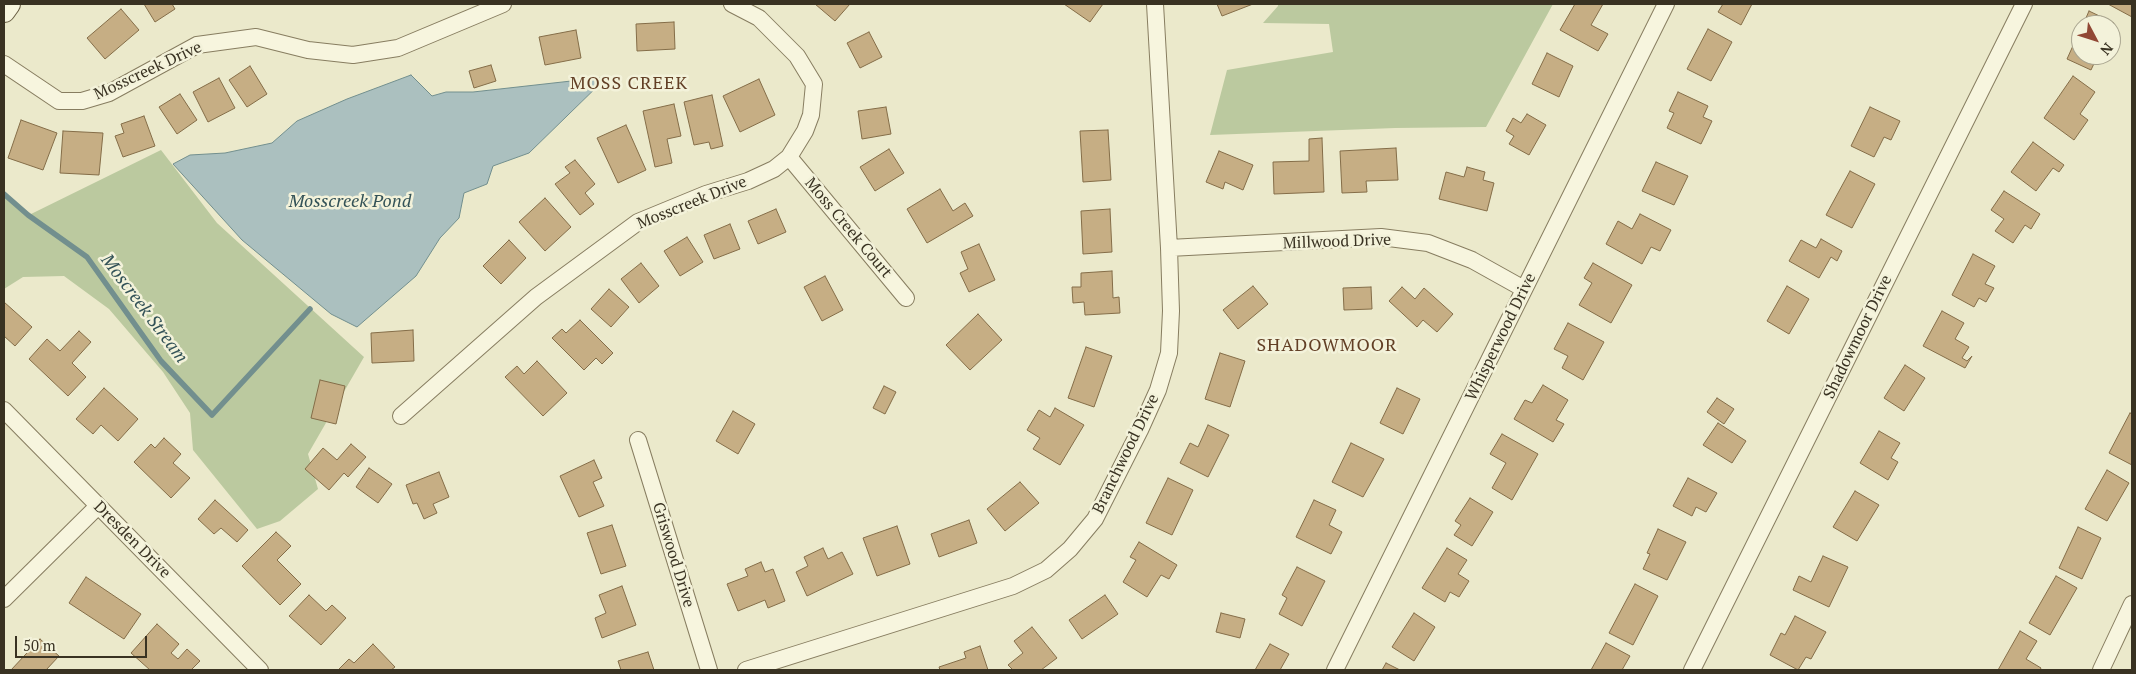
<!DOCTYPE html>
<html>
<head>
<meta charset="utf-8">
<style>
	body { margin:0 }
	#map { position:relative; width:2136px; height:674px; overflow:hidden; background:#ebe9cb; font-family:"PT Serif",serif }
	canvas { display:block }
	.frame { position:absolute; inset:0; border:5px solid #393222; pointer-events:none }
	.north { position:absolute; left:2071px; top:15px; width:50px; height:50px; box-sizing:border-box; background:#f3f2da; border:1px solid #a9a590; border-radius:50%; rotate:130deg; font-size:14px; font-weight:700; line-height:20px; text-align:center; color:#393222 }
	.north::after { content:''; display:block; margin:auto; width:18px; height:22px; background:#914835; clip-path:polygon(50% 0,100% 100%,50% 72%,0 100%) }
	.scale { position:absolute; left:15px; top:636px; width:132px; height:22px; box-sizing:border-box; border:2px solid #393222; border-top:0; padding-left:6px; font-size:15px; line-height:18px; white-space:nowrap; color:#393222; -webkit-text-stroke:4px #f3f2da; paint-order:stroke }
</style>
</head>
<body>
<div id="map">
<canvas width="2136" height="674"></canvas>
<div class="frame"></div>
<div class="north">N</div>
<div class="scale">50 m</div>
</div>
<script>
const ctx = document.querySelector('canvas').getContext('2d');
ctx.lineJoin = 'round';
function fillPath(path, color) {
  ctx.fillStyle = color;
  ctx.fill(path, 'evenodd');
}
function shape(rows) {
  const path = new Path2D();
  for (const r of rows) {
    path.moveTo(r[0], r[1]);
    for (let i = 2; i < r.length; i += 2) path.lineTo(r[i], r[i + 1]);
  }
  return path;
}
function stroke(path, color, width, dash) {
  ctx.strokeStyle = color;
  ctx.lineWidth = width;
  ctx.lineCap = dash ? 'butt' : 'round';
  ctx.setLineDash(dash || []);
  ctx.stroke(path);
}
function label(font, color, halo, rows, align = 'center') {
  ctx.font = font + ' "PT Serif",serif';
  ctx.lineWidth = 5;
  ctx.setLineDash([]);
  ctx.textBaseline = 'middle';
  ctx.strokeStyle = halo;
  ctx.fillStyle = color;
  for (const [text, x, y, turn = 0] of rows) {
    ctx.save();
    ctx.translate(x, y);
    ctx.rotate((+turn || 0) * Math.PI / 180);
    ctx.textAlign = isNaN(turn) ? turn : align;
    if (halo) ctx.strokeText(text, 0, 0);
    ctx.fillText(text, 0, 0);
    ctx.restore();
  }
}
const green = shape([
	[1278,4,1553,4,1486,127,1395,128,1210,135,1227,70,1333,52,1329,24,1263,23,1278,6],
	[161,150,217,223,364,357,308,454,318,489,280,521,257,529,193,450,190,413,163,372,109,309,64,276,23,277,4,289,4,194,29,215]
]);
const water = shape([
	[411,75,432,96,446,92,473,92,607,77,529,153,493,166,487,184,464,193,459,218,440,238,416,276,357,327,331,314,242,240,173,164,190,155,225,153,272,143,297,121,347,99,411,75]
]);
const stream = shape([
	[4,194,28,215,87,257,161,361,212,415,310,309]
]);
const building = shape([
	[144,4,172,4,175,9,155,22,144,4],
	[815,4,850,4,835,21,815,4],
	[1064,4,1103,4,1090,22,1064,4],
	[1217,4,1253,4,1222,16,1217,4],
	[1575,4,1603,4,1591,25,1608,34,1598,51,1560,30,1575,4],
	[1723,4,1752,4,1741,25,1718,12,1723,4],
	[2108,4,2132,4,2132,17,2108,4],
	[121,9,139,30,105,59,87,38,121,9],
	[2089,11,2114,23,2111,29,2111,25,2083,25,2089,11],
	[674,22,675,49,637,51,636,24,674,22],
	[2081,28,2081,55,2098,55,2091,70,2067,59,2081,28],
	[1708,29,1732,42,1711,81,1687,69,1708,29],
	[576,30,581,58,545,65,539,37,576,30],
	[869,32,882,57,860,68,847,43,869,32],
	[1547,53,1573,66,1559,97,1532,84,1547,53],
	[491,65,496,81,474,88,469,71,491,65],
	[250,66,267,94,247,107,229,80,250,66],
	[2073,76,2095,92,2080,114,2088,120,2074,140,2044,118,2073,76],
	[219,78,235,108,208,122,193,92,219,78],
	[759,79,775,115,740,132,723,96,759,79],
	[1678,92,1708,106,1703,117,1712,121,1701,144,1667,128,1674,113,1669,111,1678,92],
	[180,94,197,120,177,134,159,107,180,94],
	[712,95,723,146,711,149,709,142,694,145,684,102,712,95],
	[674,104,681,136,667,139,672,163,655,167,643,111,674,104],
	[886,107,891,134,862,139,858,111,886,107],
	[1870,107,1900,121,1891,140,1884,137,1874,157,1851,146,1870,107],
	[1527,114,1546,125,1529,155,1509,144,1514,136,1506,131,1513,118,1521,123,1527,114],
	[144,116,155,146,123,157,115,136,124,133,121,124,144,116],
	[21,120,57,133,43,170,8,158,21,120],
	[626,125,646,170,618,183,597,138,626,125],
	[1108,130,1111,180,1083,182,1080,131,1108,130],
	[63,131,103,133,99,175,60,173,63,131],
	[1322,138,1324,192,1274,194,1273,162,1309,161,1309,139,1322,138],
	[2033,142,2064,165,2059,172,2053,168,2036,191,2011,172,2033,142],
	[1396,148,1398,180,1366,181,1367,192,1342,193,1340,151,1396,148],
	[889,149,904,173,875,191,860,167,889,149],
	[1219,151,1253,165,1243,190,1225,182,1223,189,1206,182,1219,151],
	[575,160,595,184,585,193,594,204,580,215,555,184,570,173,565,167,575,160],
	[1656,162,1688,176,1674,205,1642,191,1656,162],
	[1467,167,1485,172,1483,180,1494,183,1487,211,1439,199,1446,172,1464,177,1467,167],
	[1850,171,1875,184,1852,228,1826,215,1850,171],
	[940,189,953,211,965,203,973,216,927,243,907,209,940,189],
	[2004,191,2040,214,2031,229,2025,225,2013,243,1995,231,2004,219,1991,210,2004,191],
	[545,198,571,227,545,251,519,222,545,198],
	[776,209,786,232,758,244,748,221,776,209],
	[1110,209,1112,252,1083,254,1081,211,1110,209],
	[1640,214,1671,230,1660,251,1651,247,1642,264,1606,244,1618,221,1632,229,1640,214],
	[730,224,740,249,714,259,704,235,730,224],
	[687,237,703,262,680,276,664,251,687,237],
	[1821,239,1842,251,1837,261,1831,257,1819,278,1789,261,1801,240,1816,248,1821,239],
	[509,240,526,258,501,284,483,266,509,240],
	[979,244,995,280,969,292,960,273,968,269,961,252,979,244],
	[1973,254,1995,266,1985,284,1994,288,1986,302,1979,298,1974,307,1952,295,1973,254],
	[641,263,659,286,639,303,621,279,641,263],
	[1593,263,1632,285,1611,323,1579,305,1592,283,1584,278,1593,263],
	[1112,271,1113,298,1119,297,1120,313,1085,315,1084,302,1073,303,1072,287,1081,287,1081,273,1112,271],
	[825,276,843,310,822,321,804,287,825,276],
	[1253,286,1268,304,1238,329,1223,310,1253,286],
	[1787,286,1809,299,1789,334,1767,321,1787,286],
	[1371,287,1372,309,1344,310,1343,288,1371,287],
	[1402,287,1415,299,1424,288,1453,314,1437,332,1423,320,1417,327,1389,301,1402,287],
	[609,289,629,307,611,327,591,309,609,289],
	[4,302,32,327,15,346,4,336,4,302],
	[1942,311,1964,323,1955,339,1969,347,1962,358,1967,361,1972,356,1965,368,1923,346,1942,311],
	[978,314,1002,340,970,370,946,345,978,314],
	[580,320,613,353,602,364,596,358,584,370,552,338,562,329,566,333,580,320],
	[1568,323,1604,342,1583,380,1562,368,1568,356,1554,349,1568,323],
	[413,330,414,361,372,363,371,333,413,330],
	[79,331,91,342,72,363,86,377,68,396,29,359,47,339,60,351,79,331],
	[1086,347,1112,356,1094,407,1068,398,1086,347],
	[1220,353,1245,361,1230,407,1205,399,1220,353],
	[537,361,567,393,543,416,505,377,517,366,524,374,537,361],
	[1905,365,1925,378,1904,411,1884,398,1905,365],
	[320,380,345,386,336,424,311,418,320,380],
	[1543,385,1568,400,1556,420,1564,424,1553,442,1514,419,1525,400,1532,403,1543,385],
	[884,386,896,392,885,414,873,408,884,386],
	[104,388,138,419,118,441,101,425,93,434,76,419,104,388],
	[1397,388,1420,399,1403,434,1380,423,1397,388],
	[1717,398,1734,409,1724,424,1707,412,1717,398],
	[1055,408,1084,425,1060,465,1033,449,1040,438,1027,430,1039,410,1050,417,1055,408],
	[733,411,755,424,738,454,716,441,733,411],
	[2130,413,2132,414,2132,465,2109,453,2130,413],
	[1718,423,1746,441,1732,463,1703,445,1718,423],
	[1208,425,1229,435,1208,477,1180,463,1190,443,1198,447,1208,425],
	[1879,431,1900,443,1891,458,1898,462,1888,480,1860,463,1879,431],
	[1502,434,1538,454,1512,500,1492,488,1506,463,1490,454,1502,434],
	[164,438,181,454,173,463,190,478,171,498,134,462,151,444,155,448,164,438],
	[1351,443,1384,459,1363,497,1332,482,1351,443],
	[351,444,366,457,348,477,344,473,329,490,305,469,323,448,337,460,351,444],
	[594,460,602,478,593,482,604,506,579,517,560,476,594,460],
	[369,468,392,484,378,503,356,487,369,468],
	[2107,470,2129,483,2107,521,2085,509,2107,470],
	[439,472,449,497,433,504,437,513,424,519,417,503,413,504,406,485,439,472],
	[1168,478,1193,490,1172,535,1146,523,1168,478],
	[1688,478,1717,493,1706,512,1696,507,1692,516,1673,506,1688,478],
	[1020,482,1039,503,1005,531,987,509,1020,482],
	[1855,491,1879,505,1857,541,1833,527,1855,491],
	[1470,498,1493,512,1472,546,1454,535,1461,525,1455,521,1470,498],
	[215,500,248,530,237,542,221,528,214,534,198,519,215,500],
	[1314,500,1336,510,1329,525,1342,532,1331,554,1296,537,1314,500],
	[969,520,977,543,939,557,931,534,969,520],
	[612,525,626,566,601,574,587,533,612,525],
	[897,526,910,564,877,576,863,538,897,526],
	[2078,527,2101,538,2082,579,2059,568,2078,527],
	[1658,529,1686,542,1667,580,1643,569,1650,554,1647,553,1658,529],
	[276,532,291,546,277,560,301,584,280,605,242,566,276,532],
	[1139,542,1177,565,1169,579,1161,575,1147,597,1123,582,1136,560,1130,557,1139,542],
	[823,548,828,559,842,552,853,574,807,596,796,572,808,566,804,557,823,548],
	[1447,548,1467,560,1458,574,1469,581,1459,597,1450,592,1445,602,1422,588,1447,548],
	[1823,556,1848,567,1829,607,1793,590,1799,576,1811,582,1823,556],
	[761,562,765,572,773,569,785,601,768,608,765,600,738,611,727,584,748,576,745,569,761,562],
	[1297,567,1325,581,1302,626,1279,614,1287,598,1282,595,1297,567],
	[2056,576,2077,588,2050,635,2029,623,2056,576],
	[86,577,141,614,124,639,69,603,86,577],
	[1635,584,1658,596,1633,645,1609,633,1635,584],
	[622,586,636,625,602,638,595,618,606,613,599,595,622,586],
	[309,595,326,611,332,605,346,618,321,645,289,616,309,595],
	[1105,595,1118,614,1082,639,1069,620,1105,595],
	[1221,613,1245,619,1240,638,1216,632,1221,613],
	[1414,613,1435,627,1414,661,1392,647,1414,613],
	[1795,616,1826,632,1811,659,1806,657,1798,670,1770,655,1781,633,1785,635,1795,616],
	[157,624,179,644,171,653,178,659,187,649,200,661,191,670,150,670,131,653,157,624],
	[1032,627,1057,658,1041,670,1013,670,1008,665,1023,653,1014,641,1032,627],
	[2020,631,2037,641,2026,659,2041,668,2040,670,1998,670,2020,631],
	[40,639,59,656,46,670,11,670,40,639],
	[1606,643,1630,656,1622,670,1591,670,1606,643],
	[373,644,395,667,391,670,338,670,349,659,354,663,373,644],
	[1270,644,1289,654,1280,670,1255,670,1270,644],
	[980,646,988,670,940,670,939,667,966,658,964,652,980,646],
	[648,652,654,670,621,670,618,661,648,652],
	[1386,663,1400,670,1382,670,1386,663]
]);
const street = shape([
	[4,64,59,101,82,101,109,93,197,45,256,37,308,50,353,55,398,48,503,4],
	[789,157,906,298],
	[1169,248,1381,237,1428,243,1472,260,1524,289],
	[4,410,260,670],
	[401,416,536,297,638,222,706,194,748,181,774,169,789,157,805,131,811,115,814,84,797,56,759,18,732,4],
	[638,440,709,670],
	[4,599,98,506],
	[746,670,1013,586,1046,570,1070,549,1095,519,1140,430,1158,390,1169,353,1171,311,1169,248,1155,4],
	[1335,670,1666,4],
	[1692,670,2024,4],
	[2101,670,2132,604]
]);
const secondary = shape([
	[4,11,9,4]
]);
const streetNames = [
	["Mosscreek Drive",148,71,-25],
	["Mosscreek Drive",692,203,-22],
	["Moss Creek Court",848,228,50],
	["Millwood Drive",1337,242,-2],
	["Whisperwood Drive",1501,337,-64],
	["Shadowmoor Drive",1858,337,-64],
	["Branchwood Drive",1126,454,-64],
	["Dresden Drive",132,540,45],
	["Griswood Drive",673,555,73]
];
const neighbourhoodNames = [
	["MOSS CREEK",629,84],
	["SHADOWMOOR",1327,346]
];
const waterNames = [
	["Mosscreek Pond",350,202],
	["Moscreek Stream",144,309,53]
];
fillPath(green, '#bbc99f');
fillPath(water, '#abc0bf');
stroke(water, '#728f8e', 1);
stroke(stream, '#728f8e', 5.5);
fillPath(building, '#c6ae84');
stroke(building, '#846d48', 1);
stroke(street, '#877d60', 18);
stroke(secondary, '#695e43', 24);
stroke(street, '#f7f5de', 16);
stroke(secondary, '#f7f5de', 22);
label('16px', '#393222', '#f3f2da', streetNames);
ctx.letterSpacing = '1px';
label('18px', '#623f25', '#f3f2da', neighbourhoodNames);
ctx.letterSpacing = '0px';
label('italic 18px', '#335257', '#f3f2da', waterNames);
</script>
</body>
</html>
